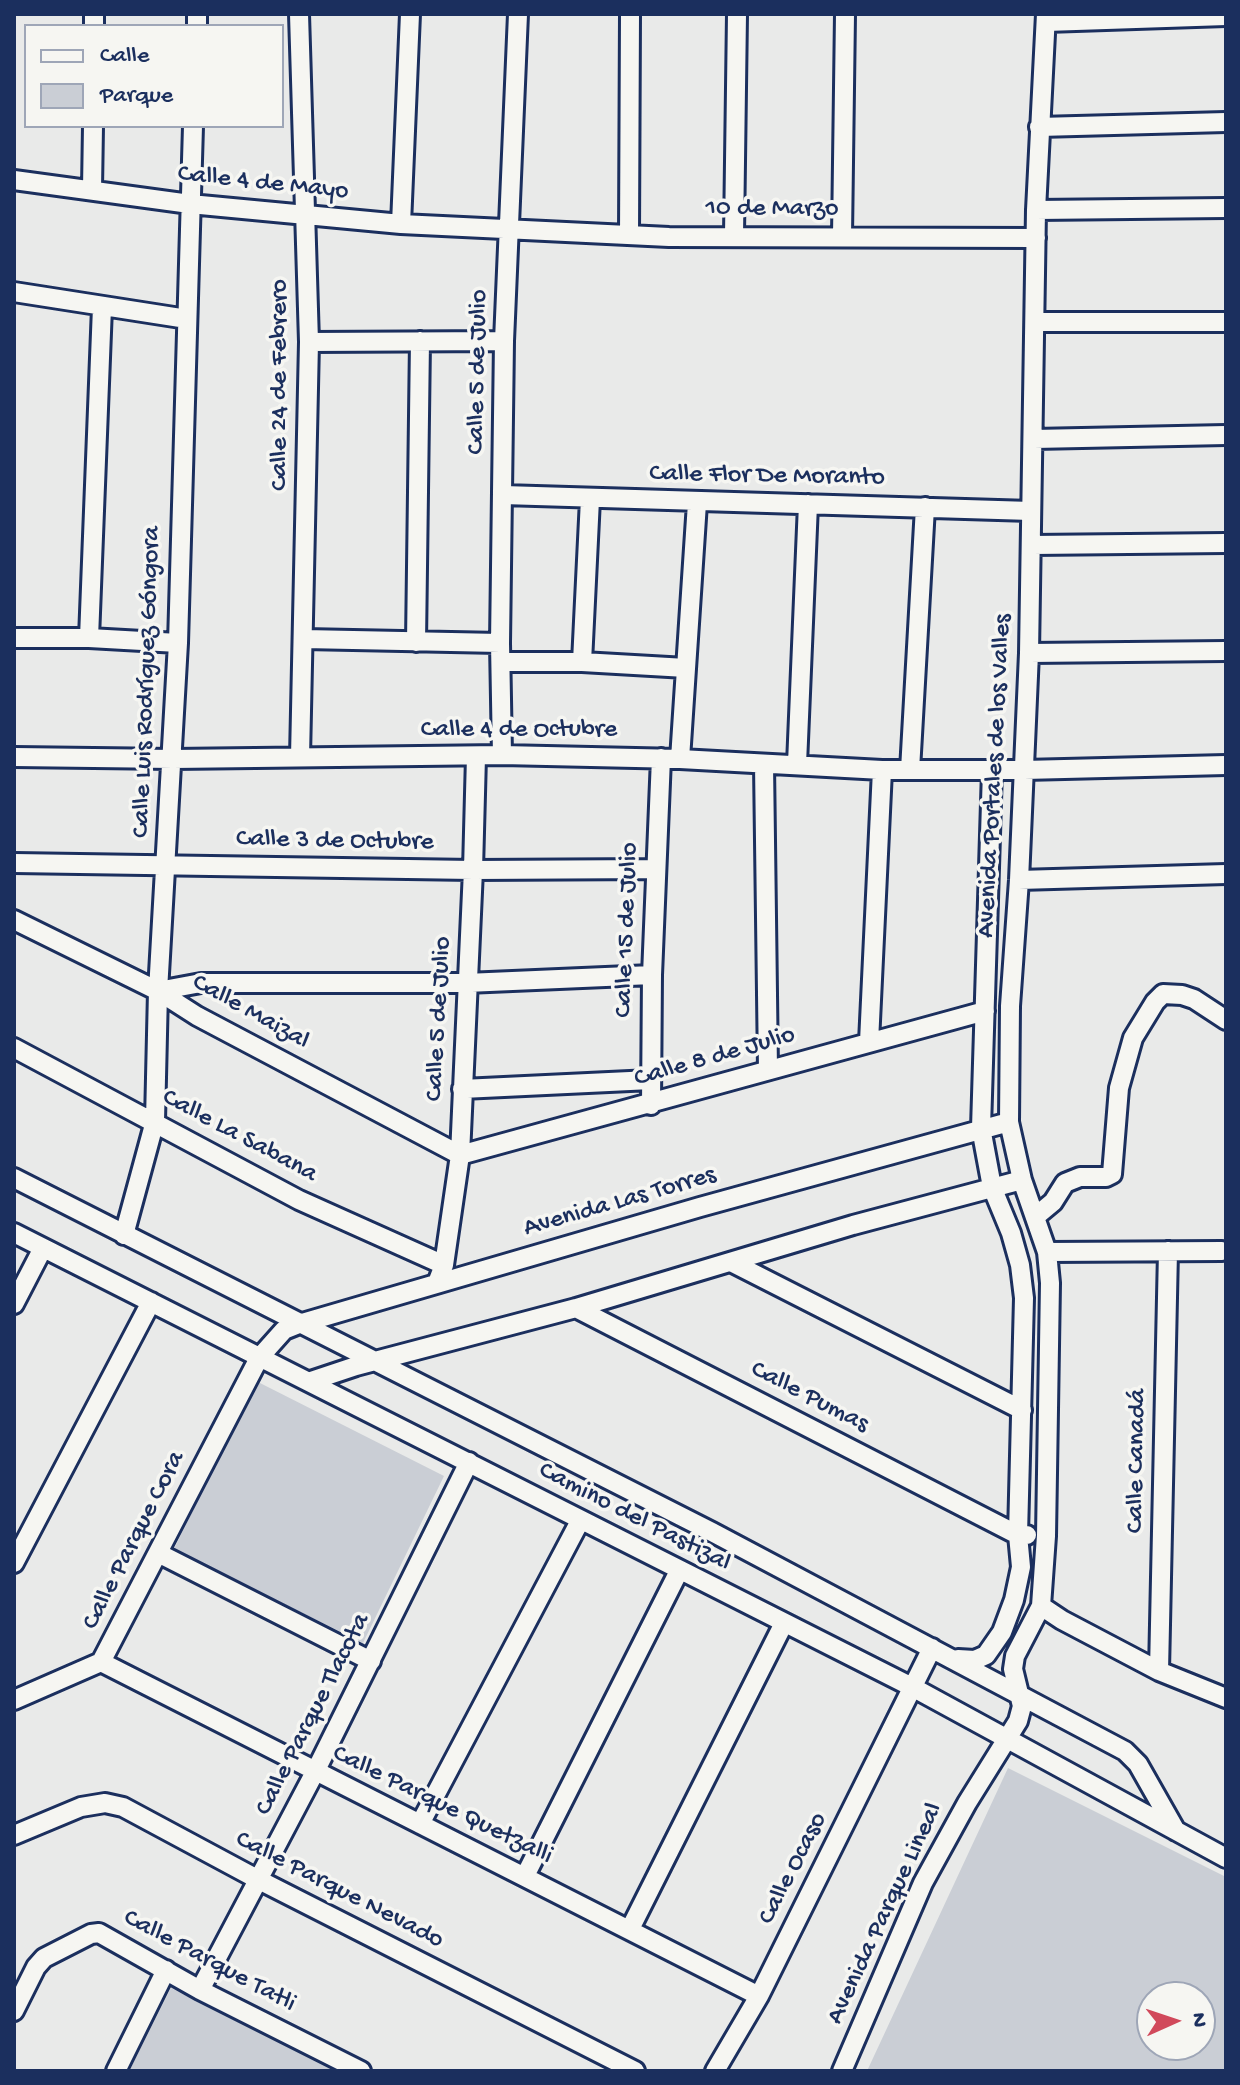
<!DOCTYPE html>
<html>
<head>
<meta charset="utf-8">
<style>
	body { margin:0 }
	#map { position:relative; width:1240px; height:2085px; overflow:hidden; background:#e9eae9; font-family:"Gochi Hand",sans-serif }
	canvas { display:block }
	.frame { position:absolute; inset:0; border:16px solid #1b2f5e; pointer-events:none }
	.legend { position:absolute; left:24px; top:24px; width:260px; height:104px; box-sizing:border-box; background:#f6f6f2; border:2px solid #9ea6b7; margin:0; padding:10px 14px; list-style:none; font-size:24px; color:#1b2f5e }
	.legend li { display:flex; align-items:center; gap:16px; height:40px }
	.legend b { width:40px; border:2px solid #9ea6b7 }
	.north { position:absolute; left:1136px; top:1981px; width:80px; height:80px; box-sizing:border-box; background:#f6f6f2; border:2px solid #9ea6b7; border-radius:50%; rotate:87deg; font-size:22px; font-weight:700; line-height:32px; text-align:center; color:#1b2f5e }
	.north::after { content:''; display:block; margin:auto; width:28px; height:36px; background:#d1495b; clip-path:polygon(50% 0,100% 100%,50% 72%,0 100%) }
</style>
</head>
<body>
<div id="map">
<canvas width="1240" height="2085"></canvas>
<div class="frame"></div>
<ul class="legend">
<li><b style="height:10px;background:#f6f6f2"></b>Calle</li>
<li><b style="height:22px;background:#caced5"></b>Parque</li>
</ul>
<div class="north">N</div>
</div>
<script>
const ctx = document.querySelector('canvas').getContext('2d');
ctx.lineJoin = 'round';
function fillPath(path, color) {
  ctx.fillStyle = color;
  ctx.fill(path, 'evenodd');
}
function shape(rows) {
  const path = new Path2D();
  for (const r of rows) {
    path.moveTo(r[0], r[1]);
    for (let i = 2; i < r.length; i += 2) path.lineTo(r[i], r[i + 1]);
  }
  return path;
}
function stroke(path, color, width, dash) {
  ctx.strokeStyle = color;
  ctx.lineWidth = width;
  ctx.lineCap = dash ? 'butt' : 'round';
  ctx.setLineDash(dash || []);
  ctx.stroke(path);
}
function label(font, color, halo, rows, align = 'center') {
  ctx.font = font + ' "Gochi Hand",sans-serif';
  ctx.lineWidth = 7;
  ctx.setLineDash([]);
  ctx.textBaseline = 'middle';
  ctx.strokeStyle = halo;
  ctx.fillStyle = color;
  for (const [text, x, y, turn = 0] of rows) {
    ctx.save();
    ctx.translate(x, y);
    ctx.rotate((+turn || 0) * Math.PI / 180);
    ctx.textAlign = isNaN(turn) ? turn : align;
    if (halo) ctx.strokeText(text, 0, 0);
    ctx.fillText(text, 0, 0);
    ctx.restore();
  }
}
const green = shape([
	[256,1381,444,1476,363,1643,174,1549],
	[1008,1768,1226,1877,1226,2071,867,2071],
	[1152,1997,1200,1997,1200,2045,1152,2045],
	[171,1988,339,2071,129,2071]
]);
const minor = shape([
	[299,14,309,342,300,757],
	[1046,22,1226,16],
	[94,26,94,14],
	[197,26,197,14],
	[1039,127,1226,122],
	[14,180,190,204,401,224,669,237,1036,238],
	[92,189,93,126],
	[1036,210,1226,208],
	[401,224,410,14],
	[629,235,630,14],
	[734,235,737,14],
	[842,236,845,14],
	[14,292,187,319],
	[1036,322,1226,322],
	[309,342,504,341],
	[1034,439,1226,435],
	[503,495,1031,511],
	[1032,545,1226,543],
	[14,638,89,638,178,643],
	[89,638,102,307],
	[304,639,500,643],
	[416,642,420,341],
	[1029,653,1226,651],
	[501,662,582,662,686,668],
	[582,662,590,499],
	[502,755,500,643,504,341,518,14],
	[14,757,173,759,502,755,680,759,882,770,1024,770,1226,765],
	[680,759,697,503],
	[764,764,768,1070],
	[797,764,808,504],
	[910,770,925,507],
	[14,863,473,870,656,869],
	[1019,880,1226,874],
	[14,920,158,991,197,1016,460,1155,985,1011],
	[158,991,201,983,466,983,652,975],
	[869,1042,882,770],
	[14,1048,299,1200,444,1265],
	[462,1089,651,1080],
	[651,1105,652,975,661,758],
	[14,1178,712,1532,1125,1751,1138,1764,1176,1831],
	[1035,1217,1053,1202,1065,1183,1080,1177,1106,1177,1112,1174,1119,1088,1133,1038,1155,1002,1163,994,1182,995,1194,999,1226,1020],
	[14,1233,914,1688,1226,1858],
	[124,1235,155,1121,158,991,178,643,193,126],
	[1047,1252,1222,1251],
	[731,1262,1022,1410],
	[437,1283,444,1265,460,1155,473,870,476,756],
	[14,1304,43,1248],
	[576,1308,1018,1535,1027,1535],
	[311,1381,356,1366,576,1308,853,1225,1022,1180],
	[158,1553,371,1661],
	[14,1563,151,1302],
	[1041,1606,1062,1620,1159,1671,1226,1698],
	[958,1659,975,1660,986,1655,1002,1632,1014,1600,1021,1567,1018,1535,1024,1298,1020,1265,1011,1233,992,1187,981,1128,992,770],
	[101,1662,759,1996],
	[1159,1671,1168,1251],
	[14,1700,101,1662,259,1358,284,1330,299,1324,700,1207,1009,1122],
	[420,1824,580,1521],
	[14,1835,81,1807,105,1803,123,1807,259,1880,635,2071],
	[525,1876,679,1571],
	[630,1929,784,1623],
	[200,1990,315,1772,469,1462],
	[14,2011,36,1967,44,1958,91,1934,99,1933,200,1990,361,2071],
	[116,2071,166,1970],
	[715,2071,759,1996,932,1648],
	[842,2071,923,1883,967,1803,1018,1721,1022,1706,1013,1669,1015,1656,1041,1606,1046,1536,1050,1283,1047,1252,1022,1180,1009,1122,1010,1006,1019,880,1029,653,1036,210,1046,14]
]);
const streetNames = [
	["Calle 4 de Mayo",263,184,6],
	["10 de Marzo",772,210],
	["Calle 5 de Julio",479,372,-89],
	["Calle 24 de Febrero",281,385,-90],
	["Calle Flor De Moranto",767,477,1],
	["Calle Luis Rodríguez Góngora",148,682,-88],
	["Calle 4 de Octubre",519,731],
	["Avenida Portales de los Valles",996,776,-87],
	["Calle 3 de Octubre",335,842,1],
	["Calle 15 de Julio",628,930,-88],
	["Calle Maizal",250,1013,29],
	["Calle 5 de Julio",440,1019,-87],
	["Calle 8 de Julio",715,1058,-16],
	["Calle La Sabana",239,1137,28],
	["Avenida Las Torres",620,1203,-16],
	["Calle Pumas",809,1398,27],
	["Calle Canadá",1138,1461,-89],
	["Camino del Pastizal",634,1518,27],
	["Calle Parque Cora",135,1541,-63],
	["Calle Parque Tlacota",314,1715,-63],
	["Calle Parque Quetzalli",442,1806,26],
	["Calle Ocaso",794,1869,-63],
	["Calle Parque Nevado",339,1891,27],
	["Avenida Parque Lineal",886,1914,-65],
	["Calle Parque Tatli",209,1962,28]
];
fillPath(green, '#caced5');
stroke(minor, '#1b2f5e', 24);
stroke(minor, '#f6f6f2', 18);
label('26px', '#1b2f5e', '#f6f6f2', streetNames);
</script>
</body>
</html>
